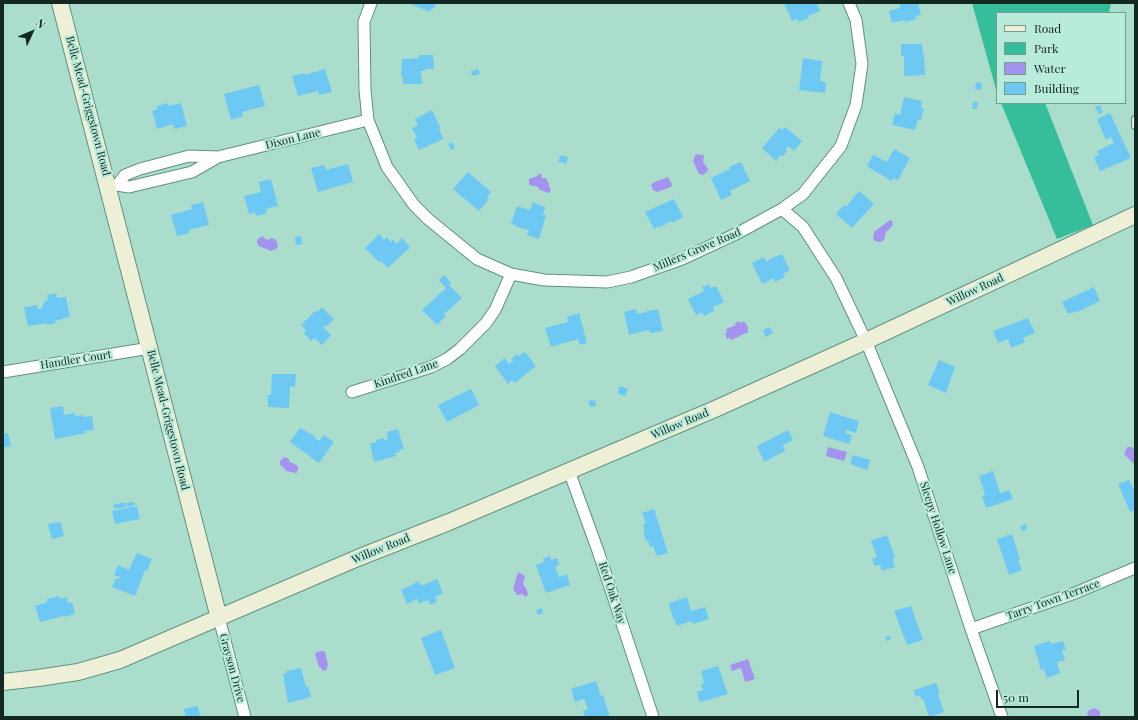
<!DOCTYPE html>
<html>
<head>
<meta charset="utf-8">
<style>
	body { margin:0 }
	#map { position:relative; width:1138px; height:720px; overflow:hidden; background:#abddcc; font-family:"Playfair Display",serif }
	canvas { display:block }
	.frame { position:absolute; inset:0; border:4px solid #142822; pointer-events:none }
	.legend { position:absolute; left:996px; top:12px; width:130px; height:92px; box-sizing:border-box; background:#b8ebd9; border:1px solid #769d90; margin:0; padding:5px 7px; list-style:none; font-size:12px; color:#142822 }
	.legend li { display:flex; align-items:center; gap:8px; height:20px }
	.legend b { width:20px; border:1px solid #769d90 }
	.north { position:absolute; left:12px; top:12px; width:40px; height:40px; -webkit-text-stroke:3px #b8ebd9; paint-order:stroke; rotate:46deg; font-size:11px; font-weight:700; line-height:16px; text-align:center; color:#142822 }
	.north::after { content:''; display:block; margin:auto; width:14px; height:18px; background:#142822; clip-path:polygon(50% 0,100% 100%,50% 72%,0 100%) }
	.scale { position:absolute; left:996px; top:690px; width:83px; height:18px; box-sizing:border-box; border:2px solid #142822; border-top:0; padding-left:5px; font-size:12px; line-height:14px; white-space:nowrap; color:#142822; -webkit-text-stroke:3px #b8ebd9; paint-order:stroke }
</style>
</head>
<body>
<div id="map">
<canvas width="1138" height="720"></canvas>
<div class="frame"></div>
<ul class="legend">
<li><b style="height:5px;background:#edefd7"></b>Road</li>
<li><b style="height:11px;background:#36be9b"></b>Park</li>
<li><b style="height:11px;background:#a593f0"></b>Water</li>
<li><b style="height:11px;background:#6ec8f4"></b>Building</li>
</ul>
<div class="north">N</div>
<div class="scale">50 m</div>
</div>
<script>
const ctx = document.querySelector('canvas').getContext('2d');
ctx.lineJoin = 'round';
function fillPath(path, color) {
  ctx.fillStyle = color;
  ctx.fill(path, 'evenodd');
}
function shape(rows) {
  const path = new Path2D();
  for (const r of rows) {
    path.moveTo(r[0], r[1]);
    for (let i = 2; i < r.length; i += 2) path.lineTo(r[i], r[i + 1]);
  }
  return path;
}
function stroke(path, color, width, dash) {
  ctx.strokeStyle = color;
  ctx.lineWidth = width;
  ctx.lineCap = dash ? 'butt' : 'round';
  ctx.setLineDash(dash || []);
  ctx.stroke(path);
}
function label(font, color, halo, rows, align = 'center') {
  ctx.font = font + ' "Playfair Display",serif';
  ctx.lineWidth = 4;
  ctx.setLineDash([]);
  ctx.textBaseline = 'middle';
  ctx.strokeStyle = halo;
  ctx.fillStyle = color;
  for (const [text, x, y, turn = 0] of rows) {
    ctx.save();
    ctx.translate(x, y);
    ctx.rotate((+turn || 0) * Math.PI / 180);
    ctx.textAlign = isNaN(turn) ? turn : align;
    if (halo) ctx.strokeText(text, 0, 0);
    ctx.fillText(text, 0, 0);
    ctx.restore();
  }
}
const green = shape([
	[972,3,1111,3,1109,13,997,13,997,93],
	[1001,103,1045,103,1093,225,1057,239]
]);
const water = shape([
	[696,154,704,155,703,162,708,169,707,172,703,175,699,174,693,161],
	[540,173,542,176,541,178,546,178,549,184,549,186,551,189,549,193,540,190,537,186,531,186,529,184,529,179,537,176],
	[668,177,672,184,671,187,657,192,653,190,651,185,653,183],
	[890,220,892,221,893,225,886,232,884,240,881,242,875,241,873,238,874,232],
	[262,236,267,240,272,238,276,240,278,246,276,249,271,251,259,246,257,243,257,240],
	[739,321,740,323,743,322,746,323,748,328,748,332,732,340,729,338,727,339,725,334,727,333,726,329,736,325,735,323],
	[828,447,847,452,844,461,826,456],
	[1128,447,1132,447,1135,450,1135,465,1124,454,1126,449],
	[284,457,288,458,290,462,298,466,298,470,296,473,286,471,283,467,280,465,280,461],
	[518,572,525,576,523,584,526,588,528,594,526,597,522,594,517,595,513,589],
	[322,651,325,652,328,665,327,667,327,670,322,671,322,669,319,667,315,654,317,652],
	[748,659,755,679,745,682,741,668,732,671,730,665],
	[1094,708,1100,711,1100,717,1087,717,1088,711]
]);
const building = shape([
	[408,3,436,3,434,9,432,8,430,12],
	[784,3,804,3,804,4,817,3,820,11,808,16,809,18,799,22,797,19,792,21],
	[899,3,918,3,921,15,916,16,916,19,905,22,905,20,892,23,889,11,900,8],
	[901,44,922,44,923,54,924,54,925,75,904,76,904,56,901,56],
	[419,55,433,55,434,69,425,69,425,71,421,71,422,84,403,84,403,77,401,77,402,59,419,58],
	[803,58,822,61,820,81,826,82,825,93,799,90],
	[325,69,332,92,319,95,318,91,298,96,292,76,305,73,305,75],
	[478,69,480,74,472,76,471,71],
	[976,82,982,83,981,90,975,89],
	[259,85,265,106,242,112,243,116,231,120,224,94],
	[904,97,922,101,921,108,924,109,921,120,918,119,915,130,892,125,895,113,900,115],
	[973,102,978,102,977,109,972,109],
	[168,103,169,106,181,103,187,126,174,129,173,124,157,129,152,111,158,109,157,106],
	[1100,105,1103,112,1099,114,1095,107],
	[432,110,441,129,439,129,443,139,419,150,414,139,417,138,412,128,418,125,415,119],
	[1110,113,1131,158,1100,171,1094,157,1099,155,1097,151,1114,143,1111,137,1106,140,1097,119],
	[785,127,802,141,794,151,788,146,785,150,787,151,782,157,780,155,776,161,762,148,779,128,782,130],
	[452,142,455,148,451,150,448,144],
	[894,149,910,158,898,180,893,178,891,181,867,166,873,155,887,162],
	[561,155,568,157,566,164,558,161],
	[741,162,750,181,730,191,732,195,721,200,711,178,730,169,729,167],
	[348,164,353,182,318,192,311,168,324,165,326,170],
	[468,172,491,192,487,197,489,199,479,211,453,189],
	[271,179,278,206,266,209,267,213,256,216,255,212,249,214,244,196,261,192,259,182],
	[859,191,874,204,852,228,836,214,844,205,846,207],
	[674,199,683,217,672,223,671,221,660,227,659,226,654,229,645,212],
	[203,202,209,225,189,230,189,233,177,236,171,215,192,209,191,205],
	[533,202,545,207,543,214,546,215,539,239,527,235,529,230,517,227,517,226,511,224,517,206,530,210],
	[379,234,384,240,387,237,391,242,393,240,397,244,402,238,410,247,388,268,381,261,379,262,365,248],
	[301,236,302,244,296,245,295,237],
	[782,254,790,270,783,274,785,277,775,282,774,278,762,284,752,263,764,257,766,262,775,256,775,257],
	[444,275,451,283,449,285,462,298,444,314,446,316,437,325,422,310,446,288,439,280],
	[709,284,710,288,716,286,724,302,713,307,714,311,704,316,702,312,696,315,688,299,704,291,702,287],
	[1094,287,1100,301,1077,312,1076,311,1068,314,1062,302],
	[56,293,57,298,66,297,70,317,55,321,56,323,47,325,47,323,28,326,24,307,37,305,38,309,43,308,42,305,45,301,48,300,47,295],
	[322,307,334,319,326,327,324,325,323,327,331,335,322,345,314,338,311,341,304,333,306,330,301,325,315,311,317,312],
	[636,309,637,314,658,309,663,331,650,333,649,330,629,335,624,312],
	[579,313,587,343,580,345,578,339,551,347,545,328,568,322,567,317],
	[1028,318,1035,333,1023,338,1025,342,1011,348,1008,339,998,343,993,331],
	[770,327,773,333,766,337,763,330],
	[525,352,536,366,515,383,512,380,508,384,495,366,505,358,509,364,513,361,511,359,517,354,519,356],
	[939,360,955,367,946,393,928,385],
	[272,374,296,374,295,387,290,386,289,408,268,407,268,395,271,395],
	[620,386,628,389,625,396,617,393],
	[471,389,479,405,447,422,438,405],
	[595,400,596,406,590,407,588,401],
	[63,406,64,415,75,413,75,416,83,415,83,417,92,416,94,430,85,431,86,433,55,439,50,408],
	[830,412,859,421,856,433,846,430,845,433,852,435,849,444,823,436],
	[300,428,315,436,314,437,319,441,324,435,334,442,319,463,290,442],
	[398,429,404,449,399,450,400,452,395,453,396,456,374,462,370,444,376,442,376,440,384,438,384,440,388,439,387,432],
	[788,430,793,440,783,445,785,451,764,462,757,446],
	[8,433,11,446,3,448,3,434],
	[853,455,870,460,867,470,850,464],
	[993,471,1000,493,1009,490,1013,499,986,508,982,496,985,495,979,476],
	[1129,480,1133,488,1135,487,1135,510,1130,512,1118,484],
	[125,502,126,507,114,509,113,505],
	[135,502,135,505,127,507,126,503],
	[137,506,140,519,115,524,112,511],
	[654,509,668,553,657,556,653,546,650,547,648,541,646,541,643,532,645,531,643,524,646,523,642,513],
	[61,522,64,536,52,539,48,524],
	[1026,524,1027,529,1022,531,1020,527],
	[1012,534,1020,559,1018,560,1022,570,1009,575,997,539],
	[887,535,895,558,892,559,895,567,882,571,880,565,875,566,872,559,877,557,871,541],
	[137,553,152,559,147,571,145,570,135,596,112,587,116,578,119,579,120,577,114,575,118,565,129,570],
	[550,556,551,560,557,558,559,565,555,567,559,577,567,574,570,585,546,593,536,565,544,562,543,559],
	[437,579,443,593,435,597,437,602,430,605,428,600,419,604,417,599,407,604,401,590,419,581,421,586],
	[59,596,60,599,67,597,68,603,72,602,75,614,64,617,63,616,40,622,35,606,47,602,47,599],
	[687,597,691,611,705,607,709,619,693,624,692,621,677,626,674,618,673,619,669,603],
	[911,606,923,640,907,645,894,611],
	[542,608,543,613,538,615,536,610],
	[441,630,455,668,435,675,421,638],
	[890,636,891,639,887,641,885,637],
	[1050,641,1051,644,1063,641,1066,650,1062,651,1065,660,1057,662,1060,673,1047,678,1044,669,1041,670,1034,646],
	[718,666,728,694,700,702,697,692,703,690,701,684,704,683,701,671],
	[301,668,306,687,308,686,311,697,288,703,283,674,287,673,286,671],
	[596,681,601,696,603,695,610,717,585,717,583,711,588,709,584,699,575,702,571,689],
	[936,683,940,693,938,694,944,712,929,717,923,699,921,699,920,695,916,697,914,690],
	[197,706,201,717,186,717,184,709]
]);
const lane = shape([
	[1135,119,1135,126]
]);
const street = shape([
	[371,3,364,22,365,90,368,120,387,167,414,205,428,219,477,259,511,274,544,280,607,282,631,277,682,259,738,233,782,209,803,194,841,146,856,105,862,64,856,20,849,3],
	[117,185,125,175,140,169,189,156,218,157],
	[109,187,117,185,129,187,192,172,218,157,368,120],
	[782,209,803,227,836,278,866,341,918,467,971,629,1002,717],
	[3,372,150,348],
	[352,392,431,367,447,359,460,349,486,323,495,310,511,274],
	[569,471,598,551,653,717],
	[219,618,245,717],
	[971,629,1075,593,1135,568]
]);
const secondary = shape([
	[60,3,219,618],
	[3,682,38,678,78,672,120,660,360,557,449,522,715,409,866,341,1135,215]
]);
const streetNames = [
	["Belle Mead-Griggstown Road",88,106,75],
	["Dixon Lane",293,139,-14],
	["Millers Grove Road",697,250,-23],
	["Willow Road",975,290,-25],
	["Handler Court",76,360,-9],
	["Kindred Lane",406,374,-19],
	["Belle Mead-Griggstown Road",168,420,76],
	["Willow Road",680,424,-23],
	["Sleepy Hollow Lane",938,528,72],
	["Willow Road",381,549,-22],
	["Red Oak Way",612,593,72],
	["Tarry Town Terrace",1053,600,-20],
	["Grayson Drive",232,668,75]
];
fillPath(green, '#36be9b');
fillPath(water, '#a593f0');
fillPath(building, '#6ec8f4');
stroke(lane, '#619181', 8);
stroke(street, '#619181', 13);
stroke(secondary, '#619181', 18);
stroke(lane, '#fff', 5.5);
stroke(street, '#fff', 11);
stroke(secondary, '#edefd7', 16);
label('11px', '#142822', '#b8ebd9', streetNames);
</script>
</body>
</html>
